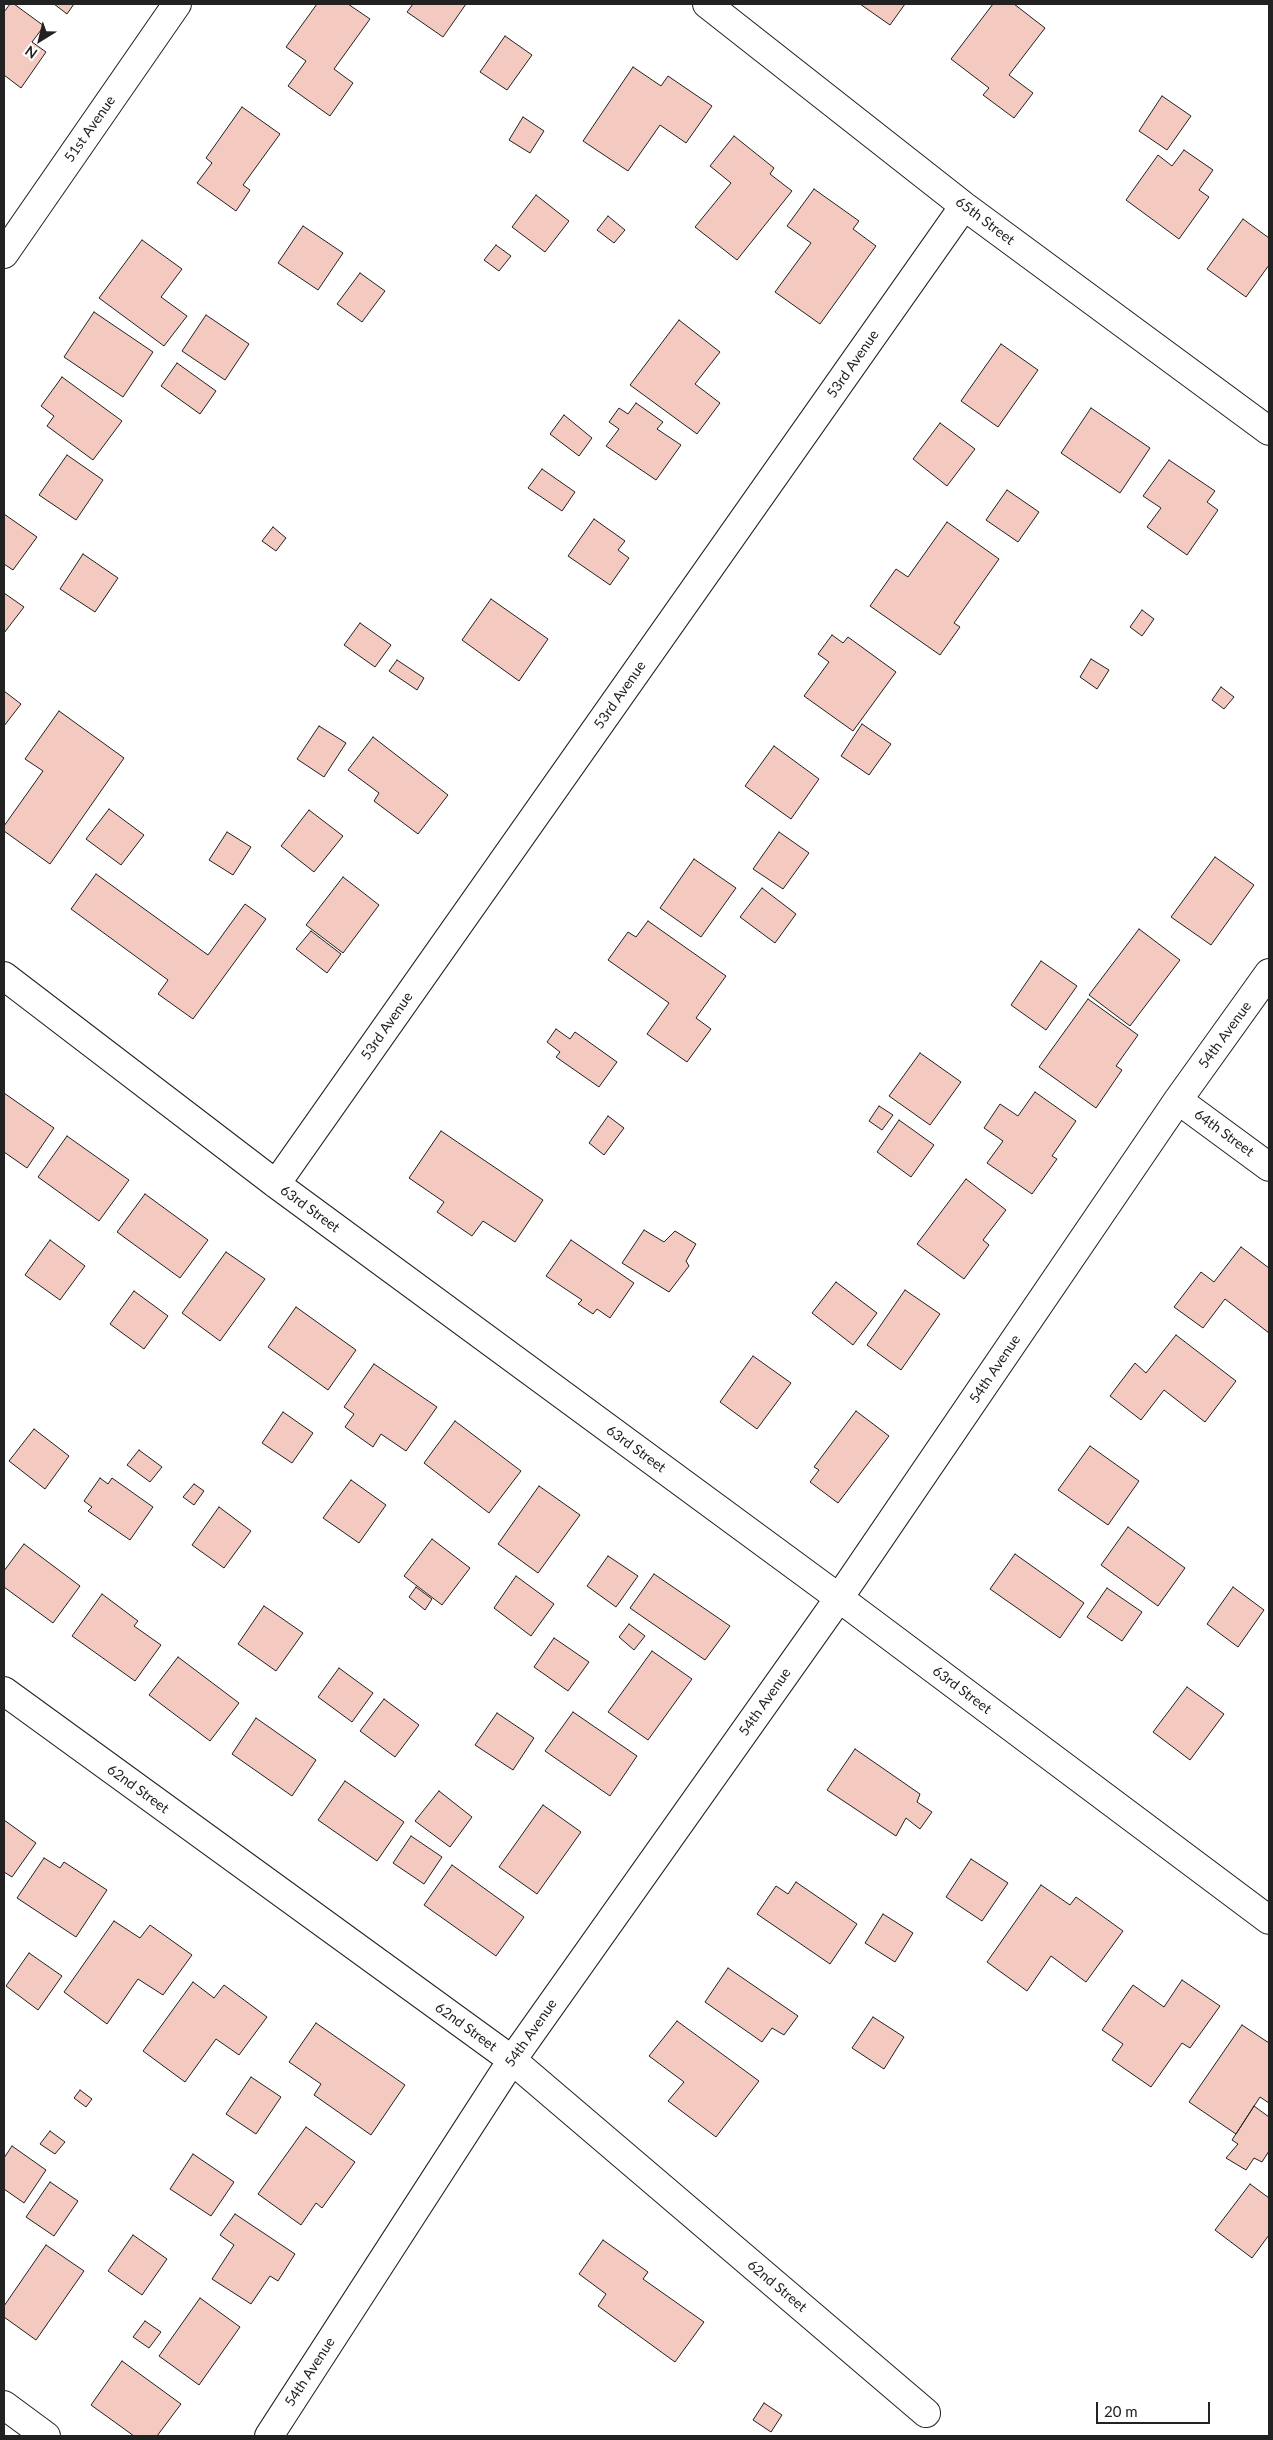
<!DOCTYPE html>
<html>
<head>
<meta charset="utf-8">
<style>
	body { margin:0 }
	#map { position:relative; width:1273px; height:2440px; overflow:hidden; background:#fff; font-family:Lato,sans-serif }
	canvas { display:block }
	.frame { position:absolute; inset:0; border:5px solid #222; pointer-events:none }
	.north { position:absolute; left:15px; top:15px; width:50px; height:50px; -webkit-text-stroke:4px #fff; paint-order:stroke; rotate:216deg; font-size:14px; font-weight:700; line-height:20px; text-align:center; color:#222 }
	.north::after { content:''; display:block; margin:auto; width:18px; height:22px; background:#222; clip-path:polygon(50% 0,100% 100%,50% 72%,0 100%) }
	.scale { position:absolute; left:1096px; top:2402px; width:114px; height:22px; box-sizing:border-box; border:2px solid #222; border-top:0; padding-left:6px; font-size:15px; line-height:18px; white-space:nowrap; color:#222; -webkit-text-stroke:4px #fff; paint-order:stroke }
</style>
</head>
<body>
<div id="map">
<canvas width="1273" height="2440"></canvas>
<div class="frame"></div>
<div class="north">N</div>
<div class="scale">20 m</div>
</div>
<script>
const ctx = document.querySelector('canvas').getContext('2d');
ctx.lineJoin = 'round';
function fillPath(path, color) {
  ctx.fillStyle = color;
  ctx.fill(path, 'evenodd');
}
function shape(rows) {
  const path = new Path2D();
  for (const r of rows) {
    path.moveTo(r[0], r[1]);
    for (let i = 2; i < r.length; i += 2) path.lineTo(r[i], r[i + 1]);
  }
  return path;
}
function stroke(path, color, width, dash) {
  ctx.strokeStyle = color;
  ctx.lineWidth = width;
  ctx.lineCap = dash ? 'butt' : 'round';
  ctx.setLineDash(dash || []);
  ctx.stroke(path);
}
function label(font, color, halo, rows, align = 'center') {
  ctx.font = font + ' Lato,sans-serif';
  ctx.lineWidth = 4;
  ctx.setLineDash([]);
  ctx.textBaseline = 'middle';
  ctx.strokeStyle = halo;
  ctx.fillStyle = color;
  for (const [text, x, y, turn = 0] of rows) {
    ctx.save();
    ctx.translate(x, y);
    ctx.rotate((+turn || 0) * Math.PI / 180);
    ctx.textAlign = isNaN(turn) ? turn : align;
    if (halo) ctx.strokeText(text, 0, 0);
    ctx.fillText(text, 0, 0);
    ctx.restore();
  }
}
const building = shape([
	[10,4,14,4,44,26,32,42,46,52,21,88,4,75,4,12,10,4],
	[54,4,74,4,67,14,54,4],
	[317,4,348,4,370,19,334,69,353,83,330,116,288,86,306,61,286,47,317,4],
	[413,4,466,4,443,37,407,12,413,4],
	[860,4,905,4,890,25,860,4],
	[993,4,1014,4,1045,28,1009,75,1033,93,1014,118,983,95,989,88,951,59,993,4],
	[505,36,532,55,507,90,480,72,505,36],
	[633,67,661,86,668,76,712,106,686,143,660,125,628,171,583,141,633,67],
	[1162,96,1191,116,1167,150,1139,131,1162,96],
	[242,107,280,134,243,185,250,190,236,211,197,183,212,163,206,158,242,107],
	[523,117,544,131,530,153,509,140,523,117],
	[734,136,774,168,770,174,792,191,737,260,695,227,731,183,710,166,734,136],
	[1184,150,1213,170,1199,190,1209,197,1179,239,1126,200,1158,155,1172,166,1184,150],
	[814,189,859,221,853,229,876,246,820,324,775,292,811,243,787,226,814,189],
	[536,195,569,221,545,252,512,227,536,195],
	[608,216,625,230,614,243,597,230,608,216],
	[1243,219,1269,238,1269,265,1246,297,1207,269,1243,219],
	[303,226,343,253,318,290,278,263,303,226],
	[142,240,182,269,161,297,187,316,164,346,99,298,142,240],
	[496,245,511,256,499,271,484,260,496,245],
	[360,273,385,291,362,322,337,304,360,273],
	[94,312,153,352,123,397,64,357,94,312],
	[206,315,249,344,225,380,182,351,206,315],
	[679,320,720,352,695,384,720,403,697,434,630,385,679,320],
	[1001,344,1038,370,998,427,961,401,1001,344],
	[177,363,216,391,200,414,161,386,177,363],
	[62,377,122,421,93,460,47,426,54,416,41,406,62,377],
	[636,403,663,422,657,429,681,445,656,480,606,446,619,429,609,422,619,408,628,414,636,403],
	[1091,408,1150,448,1120,493,1061,453,1091,408],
	[564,415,592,438,579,456,550,434,564,415],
	[940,423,975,449,947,486,913,459,940,423],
	[67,455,103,480,76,520,39,495,67,455],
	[1169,460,1215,491,1207,502,1218,510,1187,555,1147,527,1161,508,1143,496,1169,460],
	[542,469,575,492,562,511,528,488,542,469],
	[1007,490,1039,512,1018,542,986,520,1007,490],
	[4,514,37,537,13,570,4,564,4,514],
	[594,519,625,541,618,550,629,558,610,585,568,556,594,519],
	[947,522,999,559,954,623,960,627,940,655,870,606,896,569,908,577,947,522],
	[273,527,286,538,276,551,262,541,273,527],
	[83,554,118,578,95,612,60,589,83,554],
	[4,593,24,607,4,633,4,593],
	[491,599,548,639,519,681,462,640,491,599],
	[1142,610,1154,619,1142,636,1130,627,1142,610],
	[360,623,391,645,375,667,344,645,360,623],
	[832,635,843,643,848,637,896,672,853,731,804,696,829,662,818,654,832,635],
	[1091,659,1109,670,1097,689,1080,677,1091,659],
	[397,660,424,678,417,690,389,671,397,660],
	[1221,687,1234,697,1224,709,1212,700,1221,687],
	[4,691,21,704,4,726,4,691],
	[59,711,124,758,50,864,4,831,4,826,43,771,25,759,59,711],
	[862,724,891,744,869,775,841,756,862,724],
	[319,726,346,743,324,777,297,759,319,726],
	[373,737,448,795,418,834,374,801,379,793,348,770,373,737],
	[774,746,819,779,791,819,745,786,774,746],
	[109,809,144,835,121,865,86,839,109,809],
	[309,810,343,836,314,872,281,846,309,810],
	[227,832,251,847,233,875,209,860,227,832],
	[779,832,809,853,783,889,753,869,779,832],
	[1215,857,1254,885,1211,945,1171,917,1215,857],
	[694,859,736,888,701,937,660,908,694,859],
	[96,874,208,955,245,904,266,919,193,1019,158,994,168,980,71,909,96,874],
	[343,877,379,905,343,953,306,925,343,877],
	[762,888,796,914,775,943,740,917,762,888],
	[648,921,726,976,696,1018,711,1029,687,1062,647,1034,669,1003,608,960,628,932,636,937,648,921],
	[1139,929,1180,960,1130,1026,1089,995,1139,929],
	[311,931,341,954,327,973,296,949,311,931],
	[1041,961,1077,986,1046,1030,1011,1005,1041,961],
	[1088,999,1138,1035,1116,1066,1122,1070,1096,1108,1039,1067,1088,999],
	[556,1029,570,1039,575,1032,617,1062,599,1087,556,1057,560,1052,547,1042,556,1029],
	[920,1053,961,1082,930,1125,889,1096,920,1053],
	[1035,1092,1076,1121,1052,1156,1057,1159,1032,1194,987,1163,1003,1141,984,1128,1000,1104,1018,1116,1035,1092],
	[4,1093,54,1128,27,1168,4,1152,4,1093],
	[879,1106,893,1115,882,1130,869,1121,879,1106],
	[608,1116,624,1128,604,1155,589,1143,608,1116],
	[899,1120,934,1145,911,1177,877,1152,899,1120],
	[441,1131,543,1200,515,1242,483,1221,472,1236,437,1212,444,1202,409,1178,441,1131],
	[67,1136,129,1180,99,1221,38,1177,67,1136],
	[966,1179,1006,1210,983,1240,989,1245,964,1279,917,1244,966,1179],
	[145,1194,208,1240,180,1278,117,1232,145,1194],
	[644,1230,664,1242,675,1231,696,1244,686,1261,689,1266,669,1292,622,1263,644,1230],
	[50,1240,85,1266,60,1300,25,1275,50,1240],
	[571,1240,634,1283,610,1318,597,1309,593,1314,578,1304,582,1300,546,1276,571,1240],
	[1241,1247,1269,1268,1269,1333,1225,1299,1203,1328,1174,1307,1201,1272,1214,1282,1241,1247],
	[226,1252,265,1279,220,1341,182,1313,226,1252],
	[836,1282,877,1313,853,1345,812,1313,836,1282],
	[905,1290,940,1314,901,1370,867,1345,905,1290],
	[134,1291,168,1316,144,1349,110,1324,134,1291],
	[296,1307,356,1350,328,1390,268,1347,296,1307],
	[1176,1335,1236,1381,1205,1422,1164,1390,1141,1420,1110,1396,1135,1363,1146,1373,1176,1335],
	[753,1356,791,1383,757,1429,720,1402,753,1356],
	[374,1364,437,1407,406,1451,381,1434,373,1447,345,1427,354,1414,344,1407,374,1364],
	[856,1411,889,1436,838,1503,810,1482,819,1470,814,1467,856,1411],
	[283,1412,313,1433,292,1463,262,1443,283,1412],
	[455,1421,521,1471,489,1513,424,1463,455,1421],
	[34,1429,69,1456,45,1489,9,1461,34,1429],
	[1090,1446,1139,1481,1108,1525,1058,1490,1090,1446],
	[139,1450,162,1467,150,1482,127,1465,139,1450],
	[100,1478,108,1484,112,1478,153,1507,130,1540,88,1511,92,1507,84,1501,100,1478],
	[351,1480,386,1505,359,1543,323,1518,351,1480],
	[194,1484,204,1491,194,1505,183,1497,194,1484],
	[539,1486,580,1515,538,1573,498,1544,539,1486],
	[219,1507,251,1531,224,1568,192,1545,219,1507],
	[1128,1527,1185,1568,1158,1606,1101,1565,1128,1527],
	[432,1539,470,1568,442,1605,404,1576,432,1539],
	[24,1544,80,1586,53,1623,4,1587,4,1571,24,1544],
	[1015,1554,1084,1603,1060,1638,990,1589,1015,1554],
	[608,1556,638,1576,616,1607,587,1586,608,1556],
	[654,1574,730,1626,705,1660,630,1608,654,1574],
	[516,1576,554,1604,531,1636,494,1608,516,1576],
	[416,1587,432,1599,425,1610,409,1597,416,1587],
	[1233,1587,1264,1610,1238,1647,1207,1624,1233,1587],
	[1107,1588,1142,1612,1122,1641,1087,1617,1107,1588],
	[102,1594,138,1621,134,1626,161,1645,135,1681,72,1636,102,1594],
	[264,1606,303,1633,276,1671,238,1644,264,1606],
	[629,1624,645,1636,634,1650,619,1637,629,1624],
	[554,1638,589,1662,568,1691,534,1667,554,1638],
	[652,1651,692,1679,648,1740,608,1712,652,1651],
	[178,1657,239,1703,210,1741,149,1695,178,1657],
	[339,1668,373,1693,352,1722,318,1697,339,1668],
	[1187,1687,1224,1714,1190,1760,1153,1732,1187,1687],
	[384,1699,419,1725,395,1757,360,1731,384,1699],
	[573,1712,637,1756,610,1796,545,1751,573,1712],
	[497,1713,534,1738,513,1770,475,1745,497,1713],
	[256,1718,316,1760,292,1796,232,1754,256,1718],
	[855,1749,920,1794,917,1802,932,1812,920,1829,906,1818,896,1836,827,1790,855,1749],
	[345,1781,404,1822,377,1861,318,1820,345,1781],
	[439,1791,472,1817,450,1847,415,1821,439,1791],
	[543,1805,581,1832,537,1894,499,1867,543,1805],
	[4,1820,36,1843,12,1877,4,1872,4,1820],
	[411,1836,442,1857,424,1884,393,1863,411,1836],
	[44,1858,60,1868,64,1862,107,1890,76,1937,17,1898,44,1858],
	[971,1859,1008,1883,982,1921,946,1897,971,1859],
	[452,1865,524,1917,496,1956,424,1905,452,1865],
	[796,1882,857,1924,830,1964,757,1914,776,1886,788,1894,796,1882],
	[1041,1885,1070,1905,1076,1897,1123,1931,1086,1982,1051,1956,1027,1991,987,1962,1041,1885],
	[883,1914,913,1933,895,1962,865,1943,883,1914],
	[114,1921,140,1938,150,1925,192,1955,163,1995,138,1979,107,2024,64,1992,114,1921],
	[29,1953,62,1976,38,2010,6,1986,29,1953],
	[728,1968,798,2016,784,2035,772,2028,762,2042,705,2002,728,1968],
	[1182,1980,1220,2006,1190,2048,1182,2043,1151,2087,1112,2060,1123,2044,1102,2030,1133,1985,1164,2007,1182,1980],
	[193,1982,214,1998,224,1985,267,2017,239,2055,216,2039,185,2082,143,2051,193,1982],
	[873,2017,904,2037,884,2069,852,2048,873,2017],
	[677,2021,759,2081,716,2137,668,2101,684,2082,649,2056,677,2021],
	[316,2023,405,2085,371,2135,314,2095,321,2084,289,2062,316,2023],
	[1242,2025,1269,2043,1269,2103,1260,2097,1236,2134,1189,2102,1242,2025],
	[251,2077,281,2097,256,2134,226,2114,251,2077],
	[80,2090,92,2099,86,2107,74,2098,80,2090],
	[1254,2106,1269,2117,1269,2151,1262,2162,1254,2158,1246,2170,1226,2158,1238,2144,1232,2140,1254,2106],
	[306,2127,355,2162,322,2208,316,2203,301,2225,258,2194,306,2127],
	[50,2131,65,2142,55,2154,40,2144,50,2131],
	[12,2146,46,2170,24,2203,4,2189,4,2158,12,2146],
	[193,2154,234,2182,211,2216,170,2189,193,2154],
	[50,2182,78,2201,54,2236,26,2217,50,2182],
	[1250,2184,1269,2198,1269,2235,1252,2258,1215,2230,1250,2184],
	[235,2214,295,2254,278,2281,270,2276,251,2304,212,2279,234,2245,220,2235,235,2214],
	[133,2235,167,2259,142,2295,108,2271,133,2235],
	[603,2240,648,2272,643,2279,704,2322,675,2362,598,2306,606,2294,579,2274,603,2240],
	[46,2245,84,2271,36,2340,4,2317,4,2306,46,2245],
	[200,2298,240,2327,199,2385,159,2356,200,2298],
	[145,2321,161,2332,149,2348,133,2337,145,2321],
	[122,2361,181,2404,157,2436,134,2436,91,2405,122,2361],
	[764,2403,782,2415,771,2432,753,2420,764,2403]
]);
const minor = shape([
	[707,4,964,206,1269,431],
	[4,254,177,4],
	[4,976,276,1184,839,1598,1269,1920],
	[1178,1100,1269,1167],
	[276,1184,964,206],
	[4,1691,512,2060,926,2413],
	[4,2405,46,2436],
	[269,2436,512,2060,839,1598,1178,1100,1269,973]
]);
const streetNames = [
	["51st Avenue",90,129,-55],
	["65th Street",985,221,37],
	["53rd Avenue",853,364,-55],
	["53rd Avenue",620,695,-55],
	["53rd Avenue",387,1026,-55],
	["54th Avenue",1225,1035,-54],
	["64th Street",1224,1133,36],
	["63rd Street",310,1209,36],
	["54th Avenue",995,1369,-56],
	["63rd Street",636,1449,36],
	["63rd Street",962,1690,37],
	["54th Avenue",765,1702,-55],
	["62nd Street",138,1789,36],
	["62nd Street",466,2027,36],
	["54th Avenue",531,2033,-55],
	["62nd Street",777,2286,40],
	["54th Avenue",310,2372,-57]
];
fillPath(building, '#f3c9c0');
stroke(building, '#222', 1);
stroke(minor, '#222', 30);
stroke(minor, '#fff', 28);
label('14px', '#222', '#fff', streetNames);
</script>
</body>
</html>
